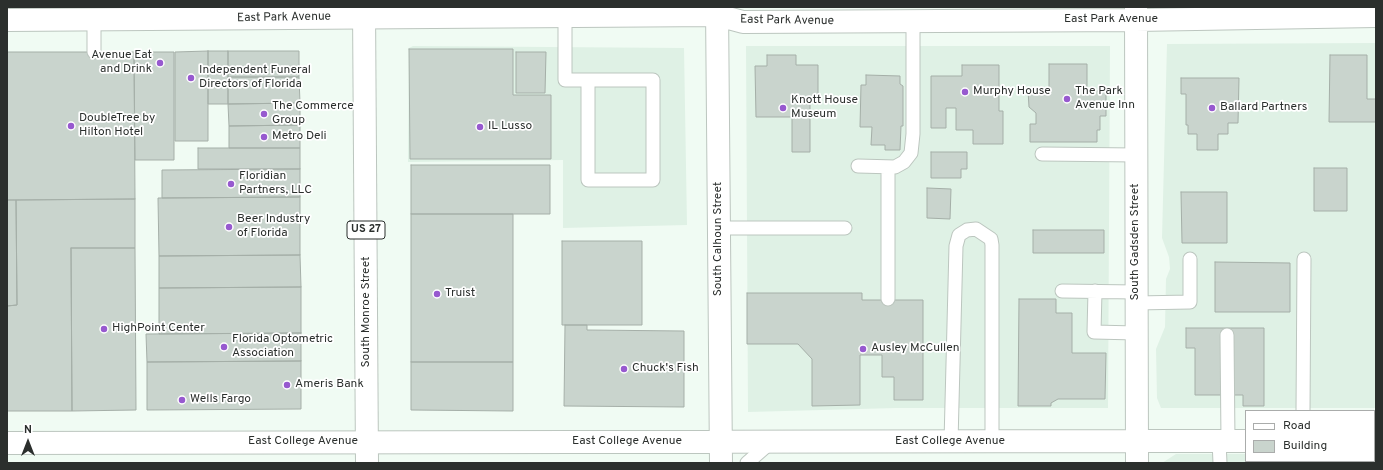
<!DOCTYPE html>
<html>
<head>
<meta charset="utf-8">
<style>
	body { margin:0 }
	#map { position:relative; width:1383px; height:470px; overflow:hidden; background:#f0fbf3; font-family:Overpass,sans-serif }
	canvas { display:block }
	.frame { position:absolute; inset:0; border:8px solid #2b2f2d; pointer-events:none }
	.legend { position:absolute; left:1245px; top:410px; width:130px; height:52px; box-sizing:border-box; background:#fff; border:1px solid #aaacab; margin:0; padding:5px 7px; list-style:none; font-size:12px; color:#2b2f2d }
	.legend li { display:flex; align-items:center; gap:8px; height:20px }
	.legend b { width:20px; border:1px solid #aaacab }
	.north { position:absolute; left:8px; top:422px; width:40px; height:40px; -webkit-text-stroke:3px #fff; paint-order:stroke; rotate:0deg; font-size:11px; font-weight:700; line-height:16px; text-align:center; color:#2b2f2d }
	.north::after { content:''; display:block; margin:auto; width:14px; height:18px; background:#2b2f2d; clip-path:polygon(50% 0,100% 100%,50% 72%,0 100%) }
</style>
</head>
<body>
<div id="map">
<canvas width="1383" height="470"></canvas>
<div class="frame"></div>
<ul class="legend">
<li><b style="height:5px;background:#fff"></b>Road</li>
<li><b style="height:11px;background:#c9d4cd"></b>Building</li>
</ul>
<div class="north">N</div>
</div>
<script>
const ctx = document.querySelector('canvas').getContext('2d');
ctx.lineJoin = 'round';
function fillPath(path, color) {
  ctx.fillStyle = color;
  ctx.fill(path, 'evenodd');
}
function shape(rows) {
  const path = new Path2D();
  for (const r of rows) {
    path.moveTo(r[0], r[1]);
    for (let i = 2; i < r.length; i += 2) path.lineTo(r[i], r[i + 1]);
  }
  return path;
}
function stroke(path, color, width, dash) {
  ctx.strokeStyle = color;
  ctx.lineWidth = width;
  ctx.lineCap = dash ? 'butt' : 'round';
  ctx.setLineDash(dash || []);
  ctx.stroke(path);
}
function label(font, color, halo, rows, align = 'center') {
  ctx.font = font + ' Overpass,sans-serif';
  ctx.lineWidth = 3.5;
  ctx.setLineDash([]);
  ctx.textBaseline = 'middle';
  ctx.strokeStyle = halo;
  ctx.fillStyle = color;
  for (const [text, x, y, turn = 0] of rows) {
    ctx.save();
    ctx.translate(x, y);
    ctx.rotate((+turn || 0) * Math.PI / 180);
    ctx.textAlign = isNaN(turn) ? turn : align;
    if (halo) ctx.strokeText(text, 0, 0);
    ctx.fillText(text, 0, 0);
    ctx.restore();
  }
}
const built = shape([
	[1376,43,1376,408,1161,408,1157,398,1156,349,1165,327,1166,279,1170,269,1169,257,1162,238,1167,44],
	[413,46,684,48,687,225,563,228,563,160,408,162,409,48],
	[746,46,1110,46,1108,408,896,408,748,412],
	[1176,454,1246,454,1246,461,1374,461,1374,454,1376,454,1376,463,1162,463]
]);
const building = shape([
	[409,49,513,49,513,95,551,95,551,159,410,159,409,49],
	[208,51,208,141,175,141,175,52,208,51],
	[208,51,228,51,228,104,208,104,208,51],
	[228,51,299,51,299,77,228,77,228,51],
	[7,52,134,52,135,199,7,200,7,52],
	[134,52,174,52,174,160,135,160,134,52],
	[516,52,546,52,545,93,516,93,516,52],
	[767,55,796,55,796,65,818,65,818,99,810,99,810,152,792,152,792,117,756,117,755,66,767,66,767,55],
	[1330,55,1367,55,1367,99,1376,99,1376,122,1329,122,1330,55],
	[1049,64,1087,64,1087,91,1106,91,1106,116,1100,116,1100,130,1097,130,1097,142,1030,142,1030,124,1036,124,1036,113,1029,107,1028,90,1049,90,1049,64],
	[962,65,999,65,999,111,1003,111,1003,144,973,144,973,130,956,130,956,108,946,108,946,128,931,128,931,76,962,76,962,65],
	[866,75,900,76,900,84,903,86,903,126,901,126,900,150,885,150,885,145,871,145,872,127,860,127,861,85,866,85,866,75],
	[228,77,299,77,300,103,228,104,228,77],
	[1181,78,1239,78,1238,123,1228,123,1228,134,1218,134,1218,150,1197,150,1197,134,1188,134,1188,125,1186,125,1186,94,1181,94,1181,78],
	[300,103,300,125,229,126,228,104,300,103],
	[300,125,300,148,229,148,229,126,300,125],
	[198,148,300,148,300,169,198,169,198,148],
	[931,152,967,152,967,169,961,169,961,178,931,178,931,152],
	[411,165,550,165,550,214,411,214,411,165],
	[1314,168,1347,168,1347,211,1314,211,1314,168],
	[300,169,300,197,162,198,162,170,300,169],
	[927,188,951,189,950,219,927,218,927,188],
	[1181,192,1227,192,1227,243,1182,243,1181,192],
	[300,197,300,255,159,256,158,198,300,197],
	[135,199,135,248,71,248,72,411,7,411,7,306,17,305,16,200,135,199],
	[7,200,16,200,17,305,7,306,7,200],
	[411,214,513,214,513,362,411,362,411,214],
	[1033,230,1104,230,1104,253,1033,253,1033,230],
	[562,241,642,241,642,325,562,325,562,241],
	[71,248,135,248,136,410,72,411,71,248],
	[300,255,301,287,159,288,159,256,300,255],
	[1215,262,1290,263,1290,312,1215,312,1215,262],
	[301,287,301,333,159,334,159,288,301,287],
	[747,293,862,293,862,300,923,300,923,400,894,400,894,377,882,377,882,355,860,355,860,405,812,406,812,359,798,344,747,344,747,293],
	[1019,299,1056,299,1056,313,1072,313,1072,353,1106,353,1105,399,1058,399,1051,403,1051,406,1018,406,1019,299],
	[565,325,587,325,587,330,684,331,684,407,564,406,565,325],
	[1186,328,1264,328,1264,406,1243,406,1243,395,1195,395,1195,348,1186,348,1186,328],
	[301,333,301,361,147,362,146,334,301,333],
	[301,361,301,409,147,410,147,362,301,361],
	[411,362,513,362,513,411,411,410,411,362]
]);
const lane = shape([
	[565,16,565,80,653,80,653,180,588,180,588,81],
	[94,20,94,52],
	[1042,154,1136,155],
	[858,166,895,167,904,162,911,153,913,134,913,21],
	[888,167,888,299],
	[719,228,845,228],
	[1062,291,1136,292],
	[1095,291,1094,332,1136,333],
	[1136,303,1190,302,1190,259],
	[1227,335,1228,441],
	[1303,411,1304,259],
	[1219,441,1220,463],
	[951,442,956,246,959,235,967,230,976,229,991,239,992,245,992,442],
	[1344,461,1344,463],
	[1362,461,1362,463],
	[747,463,771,442]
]);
const street = shape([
	[1374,440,1376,440],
	[1137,441,1246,441]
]);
const secondary = shape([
	[717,7,721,463],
	[1136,7,1137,463],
	[7,20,717,15,743,22,1136,20,1376,16],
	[7,443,1137,441]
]);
const primary = shape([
	[364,7,367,463]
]);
const markers = [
	[160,63,4,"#9759cf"],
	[191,78,4,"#9759cf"],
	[965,92,4,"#9759cf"],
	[1067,99,4,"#9759cf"],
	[783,108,4,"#9759cf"],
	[1212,108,4,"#9759cf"],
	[264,114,4,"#9759cf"],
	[71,126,4,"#9759cf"],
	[480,127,4,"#9759cf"],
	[264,137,4,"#9759cf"],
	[231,184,4,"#9759cf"],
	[229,227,4,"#9759cf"],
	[437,294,4,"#9759cf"],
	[104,329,4,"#9759cf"],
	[224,347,4,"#9759cf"],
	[863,349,4,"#9759cf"],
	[624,369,4,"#9759cf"],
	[287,385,4,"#9759cf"],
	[182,400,4,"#9759cf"]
];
const shields = [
	[366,230,38]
];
const shieldNames = [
	["US 27",366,230]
];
const streetNames = [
	["East Park Avenue",284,18,-1],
	["East Park Avenue",1111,20],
	["East Park Avenue",787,21,1],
	["South Calhoun Street",719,239,-90],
	["South Gadsden Street",1136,242,-90],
	["South Monroe Street",367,312,-90],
	["East College Avenue",303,442],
	["East College Avenue",627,442],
	["East College Avenue",950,442]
];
const poiNames = [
	["Avenue Eat",152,56,"right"],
	["and Drink",152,70,"right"],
	["Independent Funeral",199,71],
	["Directors of Florida",199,85],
	["Murphy House",973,92],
	["The Park",1075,92],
	["Avenue Inn",1075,106],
	["Knott House",791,101],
	["Museum",791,115],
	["The Commerce",272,107],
	["Group",272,121],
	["Ballard Partners",1220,108],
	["DoubleTree by",79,119],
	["Hilton Hotel",79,133],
	["IL Lusso",488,127],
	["Metro Deli",272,137],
	["Floridian",239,177],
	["Partners, LLC",239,191],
	["Beer Industry",237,220],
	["of Florida",237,234],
	["Truist",445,294],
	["HighPoint Center",112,329],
	["Florida Optometric",232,340],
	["Association",232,354],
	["Ausley McCullen",871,349],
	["Chuck's Fish",632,369],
	["Ameris Bank",295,385],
	["Wells Fargo",190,400]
];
fillPath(built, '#dff1e5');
fillPath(building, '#c9d4cd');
stroke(building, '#a5afa8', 1);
stroke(lane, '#bcc6bf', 15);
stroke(street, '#bcc6bf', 24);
stroke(secondary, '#bcc6bf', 24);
stroke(primary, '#bcc6bf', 24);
stroke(lane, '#fff', 13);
stroke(street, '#fff', 22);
stroke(secondary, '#fff', 22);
stroke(primary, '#fff', 22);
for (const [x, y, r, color] of markers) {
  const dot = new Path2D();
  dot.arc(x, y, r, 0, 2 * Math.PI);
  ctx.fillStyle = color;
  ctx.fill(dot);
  stroke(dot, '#fff', 1.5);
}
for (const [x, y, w] of shields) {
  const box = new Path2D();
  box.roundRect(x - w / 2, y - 9, w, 18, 3);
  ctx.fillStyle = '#fff';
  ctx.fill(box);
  stroke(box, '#2b2f2d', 1);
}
label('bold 11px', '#2b2f2d', null, shieldNames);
label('12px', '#2b2f2d', '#fff', streetNames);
label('12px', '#2b2f2d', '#fff', poiNames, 'left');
</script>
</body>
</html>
